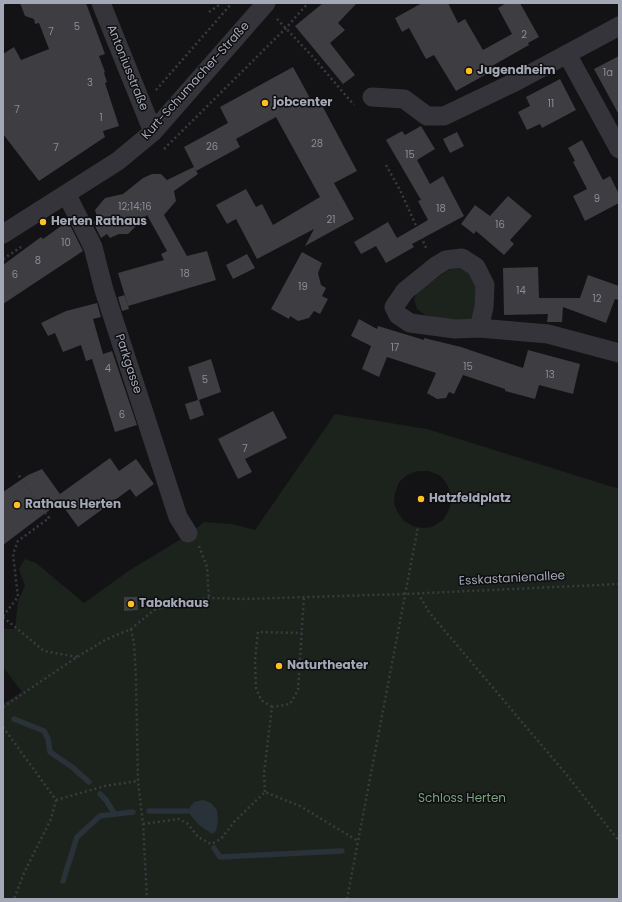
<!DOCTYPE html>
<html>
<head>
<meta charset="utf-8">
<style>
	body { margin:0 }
	#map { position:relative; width:622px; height:902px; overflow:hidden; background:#131315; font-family:Poppins,sans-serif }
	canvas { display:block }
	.frame { position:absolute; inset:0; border:4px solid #a4a8b6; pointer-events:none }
</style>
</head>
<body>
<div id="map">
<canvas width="622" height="902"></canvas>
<div class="frame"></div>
</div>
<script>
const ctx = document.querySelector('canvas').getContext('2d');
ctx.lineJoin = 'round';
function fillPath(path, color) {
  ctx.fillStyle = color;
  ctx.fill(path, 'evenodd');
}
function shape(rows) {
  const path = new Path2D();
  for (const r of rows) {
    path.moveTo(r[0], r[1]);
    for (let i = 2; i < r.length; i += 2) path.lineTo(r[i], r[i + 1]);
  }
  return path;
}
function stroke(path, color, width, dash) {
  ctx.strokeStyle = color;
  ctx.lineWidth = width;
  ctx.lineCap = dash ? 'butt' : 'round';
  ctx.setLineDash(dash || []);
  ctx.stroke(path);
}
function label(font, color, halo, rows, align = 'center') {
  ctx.font = font + ' Poppins,sans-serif';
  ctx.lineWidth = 3;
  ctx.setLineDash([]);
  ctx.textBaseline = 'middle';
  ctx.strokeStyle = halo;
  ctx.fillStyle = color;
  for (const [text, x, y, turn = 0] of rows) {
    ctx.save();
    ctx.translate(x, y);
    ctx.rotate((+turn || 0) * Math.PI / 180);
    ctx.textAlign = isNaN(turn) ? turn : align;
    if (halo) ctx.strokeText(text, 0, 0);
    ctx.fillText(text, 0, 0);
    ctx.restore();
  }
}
const green = shape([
	[459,267,465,268,477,280,473,321,440,319,425,315,417,309,414,299,417,292,447,271],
	[335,414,427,429,619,489,619,899,3,899,3,704,22,692,3,667,3,629,15,629,18,601,25,586,19,569,25,559,36,563,84,603,130,570,191,533,204,522,232,524,255,530],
	[418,471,429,471,441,476,448,486,452,498,449,510,443,520,432,527,422,528,413,526,404,521,398,513,394,504,395,493,399,482,407,475]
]);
const water = shape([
	[203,800,211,803,217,810,218,822,216,831,212,834,199,825,187,811,194,802]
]);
const stream = shape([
	[14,719,44,731,48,739,50,752,72,767,89,782],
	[100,794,106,800,114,813],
	[149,811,187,811],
	[214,848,220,857,342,851],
	[63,881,77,837,100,816,133,812]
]);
const building = shape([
	[20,3,86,3,105,54,99,56,105,72,104,73,107,82,105,83,119,126,103,131,105,137,39,181,3,134,3,54,14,47,21,60,49,49,39,23,35,24,34,19,25,16],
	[323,3,357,3,338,23,345,30,330,43,355,75,343,84,295,26],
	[422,3,448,3,458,23,465,19,483,50,512,34,498,8,506,3,520,3,539,37,528,43,529,45,492,66,494,70,456,91,434,55,426,59,409,28,402,32,395,18],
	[619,56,619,115,594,69],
	[293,67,311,100,317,96,357,171,334,183,354,219,305,246,314,229,257,259,236,219,227,224,216,205,246,189,256,207,262,204,273,225,320,197,276,117,236,139,240,147,196,171,184,147,228,123,220,107],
	[560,79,576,110,542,128,540,124,527,130,518,112,530,106,526,97],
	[421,126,435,149,417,160,430,184,443,176,464,216,412,244,414,247,386,263,376,246,361,254,354,242,388,222,397,238,428,220,418,201,421,200,386,140,402,131,405,135],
	[457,132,464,146,450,153,443,139],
	[582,140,603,180,610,176,619,194,619,203,585,221,573,196,587,189,573,162,575,161,568,148],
	[194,167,198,174,174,191,176,201,164,215,187,256,207,251,216,280,128,306,118,273,164,260,161,254,167,251,147,215,128,234,119,234,110,238,107,234,101,238,93,222,98,220,95,210,105,198,123,194,143,178,152,174,161,174,167,180],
	[508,196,532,216,510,240,514,244,504,255,476,231,474,234,461,224,475,205,490,216],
	[68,221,83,251,3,304,3,265,41,237,43,239],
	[302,252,322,263,318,273,321,285,326,288,322,296,328,299,320,314,314,311,309,318,298,321,290,316,289,319,271,309],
	[247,254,255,268,233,279,226,265],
	[538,267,539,298,580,298,588,275,619,286,619,300,615,299,606,323,563,307,562,322,547,322,548,314,504,315,503,268],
	[125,295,129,309,122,311,118,297],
	[97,303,101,317,93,319,103,354,112,351,137,425,115,432,92,359,86,361,81,345,63,352,55,333,48,336,41,323,66,311],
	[359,319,377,329,378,326,424,340,424,338,461,347,523,368,528,350,580,364,573,394,539,385,535,399,505,391,505,389,463,375,454,394,449,392,446,398,437,399,427,393,436,373,387,357,379,377,362,369,371,346,351,336],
	[211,359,221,392,199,400,204,415,190,420,185,404,198,400,188,367],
	[273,411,287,438,245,459,252,472,238,479,218,439],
	[110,458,119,471,136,459,154,484,136,497,130,489,78,527,60,502,3,545,3,492,28,475,42,469,60,494],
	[124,597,137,597,138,610,124,611]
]);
const path = shape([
	[3,4,7,3],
	[209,12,222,3],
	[277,19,312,56,354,105],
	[156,90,232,3],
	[164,149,286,28,308,3],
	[386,165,400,190,427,250],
	[3,259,21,247],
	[199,546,207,567,209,598],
	[418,593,429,612,566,774,619,841],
	[3,616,18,597,13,554,18,541,49,518,17,473],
	[3,617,44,651,77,657],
	[131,629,134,643,136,678,138,781,143,824,147,899],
	[3,707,77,657,105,640,131,629,154,610,178,603,209,598,245,599,405,594,619,584],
	[272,707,261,700,256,688,255,660,258,632,302,633],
	[3,727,56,800,51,819,24,873,14,899],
	[265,792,264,773,272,707,290,704,298,690,304,596],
	[56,800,105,786,138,781],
	[143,824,179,819,188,824,198,837,211,844,221,839,234,822,265,792,300,806,358,841],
	[347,899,418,527]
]);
const minor = shape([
	[101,3,153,132],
	[567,54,619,149],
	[372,97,404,99,427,116,444,116,517,81,619,26],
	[67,195,93,247,104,290,178,517,188,533],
	[3,234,118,161,153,132,266,3],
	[479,328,484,307,485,285,476,267,462,258,446,260,436,266,405,291,394,307,398,315,410,323,455,329,479,328,548,334,619,353]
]);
const markers = [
	[469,71,4,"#fcc024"],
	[265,103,4,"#fcc024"],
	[43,222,4,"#fcc024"],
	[421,499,4,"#fcc024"],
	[17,505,4,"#fcc024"],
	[131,604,4,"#fcc024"],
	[279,666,4,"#fcc024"]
];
const numberNames = [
	["5",77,27],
	["7",51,32],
	["2",524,35],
	["1a",608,73],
	["3",90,83],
	["11",551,104],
	["7",17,110],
	["1",101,118],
	["28",317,144],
	["26",212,147],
	["7",56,148],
	["15",410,155],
	["9",597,199],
	["12;14;16",135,207],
	["18",441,209],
	["21",331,220],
	["16",500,225],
	["10",66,243],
	["8",38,261],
	["18",185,274],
	["6",15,275],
	["19",303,287],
	["14",521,291],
	["12",597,299],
	["17",395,348],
	["15",468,367],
	["4",108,369],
	["13",550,375],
	["5",205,380],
	["6",122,415],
	["7",245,449]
];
const streetNames = [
	["Antoniusstraße",127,68,68],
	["Kurt-Schumacher-Straße",196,81,-48],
	["Parkgasse",128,364,72],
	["Esskastanienallee",512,579,-3]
];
const poiNames = [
	["Jugendheim",477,71],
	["jobcenter",273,103],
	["Herten Rathaus",51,222],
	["Hatzfeldplatz",429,499],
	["Rathaus Herten",25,505],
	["Tabakhaus",139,604],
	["Naturtheater",287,666]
];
const parkNames = [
	["Schloss Herten",462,799]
];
fillPath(green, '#1b231c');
fillPath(water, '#293139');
stroke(stream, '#293139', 5.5);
fillPath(building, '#3d3d42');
stroke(path, '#3a3b41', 2.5, [2, 3]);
stroke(minor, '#34343a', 19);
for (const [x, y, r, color] of markers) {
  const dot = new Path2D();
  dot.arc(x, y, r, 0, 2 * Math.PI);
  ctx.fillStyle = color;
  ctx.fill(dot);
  stroke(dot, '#0e0e10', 1.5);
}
label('10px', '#8a8d99', null, numberNames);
label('12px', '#a4a8b6', '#0e0e10', streetNames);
label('bold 12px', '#a4a8b6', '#0e0e10', poiNames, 'left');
label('12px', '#79a27e', '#0e0e10', parkNames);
</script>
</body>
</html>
